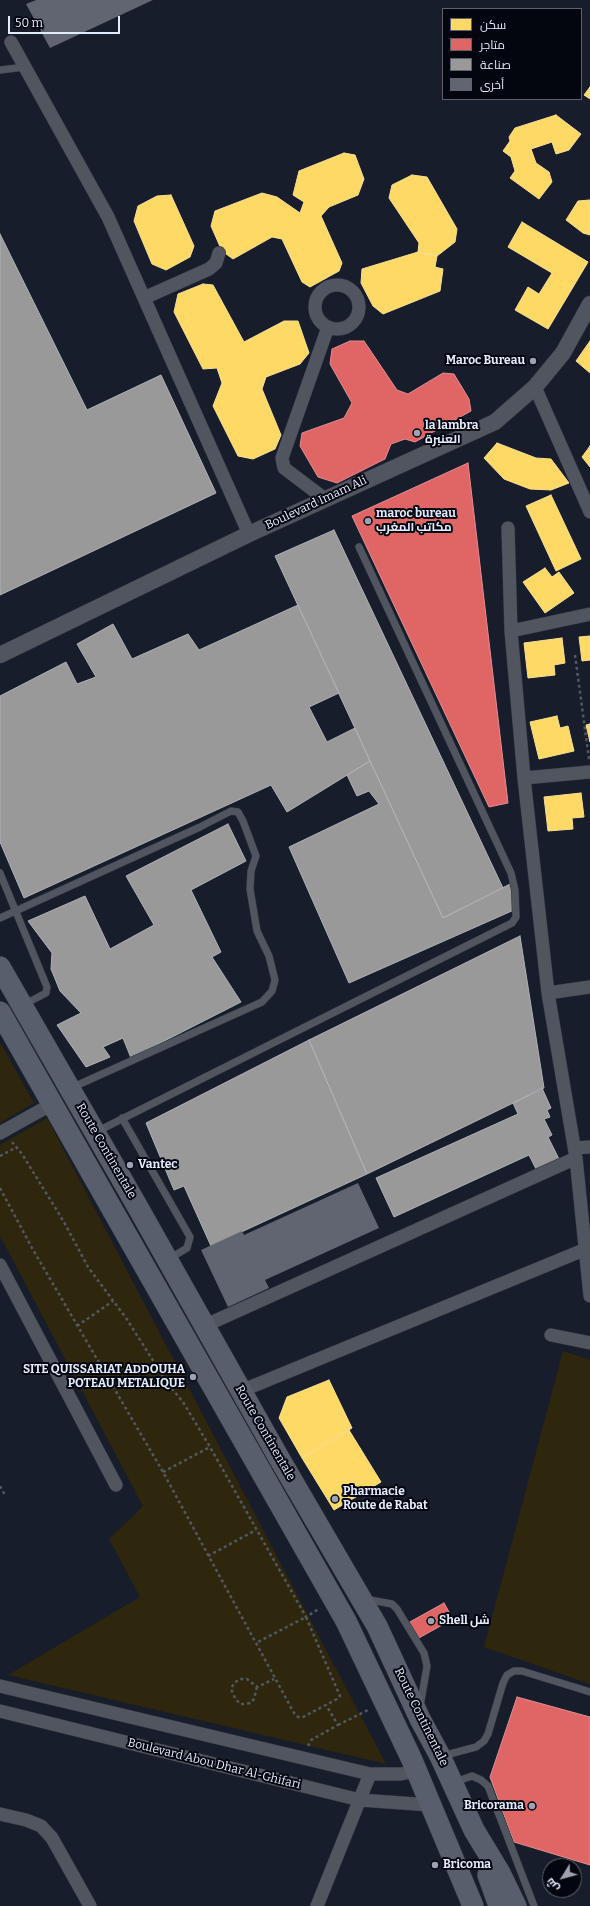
<!DOCTYPE html>
<html>
<head>
<meta charset="utf-8">
<style>
	body { margin:0 }
	#map { position:relative; width:590px; height:1906px; overflow:hidden; background:#171d2a; font-family:Bitter,Cairo,serif }
	canvas { display:block }
	.legend { position:absolute; left:442px; top:8px; width:140px; height:92px; box-sizing:border-box; background:#03060f; border:1px solid #5d626e; margin:0; padding:5px 7px; list-style:none; font-size:12px; color:#e3ecfd }
	.legend li { display:flex; align-items:center; gap:8px; height:20px }
	.legend b { width:20px; border:1px solid #5d626e }
	.north { position:absolute; left:542px; top:1858px; width:40px; height:40px; box-sizing:border-box; background:#03060f; border:1px solid #5d626e; border-radius:50%; rotate:233deg; font-size:11px; font-weight:700; line-height:16px; text-align:center; color:#e3ecfd }
	.north::after { content:''; display:block; margin:auto; width:14px; height:18px; background:#9ca4b3; clip-path:polygon(50% 0,100% 100%,50% 72%,0 100%) }
	.scale { position:absolute; left:8px; top:16px; width:112px; height:18px; box-sizing:border-box; border:2px solid #e3ecfd; border-top:0; padding-left:5px; font-size:12px; line-height:14px; white-space:nowrap; color:#e3ecfd; -webkit-text-stroke:3px #03060f; paint-order:stroke }
</style>
</head>
<body>
<div id="map">
<canvas width="590" height="1906"></canvas>
<ul class="legend">
<li><b style="height:11px;background:#ffd966"></b>سكن</li>
<li><b style="height:11px;background:#e06666"></b>متاجر</li>
<li><b style="height:11px;background:#999"></b>صناعة</li>
<li><b style="height:11px;background:#606571"></b>أخرى</li>
</ul>
<div class="north">ش</div>
<div class="scale">50 m</div>
</div>
<script>
const ctx = document.querySelector('canvas').getContext('2d');
ctx.lineJoin = 'round';
function fillPath(path, color) {
  ctx.fillStyle = color;
  ctx.fill(path, 'evenodd');
}
function shape(rows) {
  const path = new Path2D();
  for (const r of rows) {
    if (r.length === 3) {
      path.moveTo(r[0] + r[2], r[1]);
      path.arc(r[0], r[1], r[2], 0, 2 * Math.PI);
      continue;
    }
    path.moveTo(r[0], r[1]);
    for (let i = 2; i < r.length; i += 2) path.lineTo(r[i], r[i + 1]);
  }
  return path;
}
function stroke(path, color, width, dash) {
  ctx.strokeStyle = color;
  ctx.lineWidth = width;
  ctx.lineCap = dash ? 'butt' : 'round';
  ctx.setLineDash(dash || []);
  ctx.stroke(path);
}
function label(font, color, halo, rows, align = 'center') {
  ctx.font = font + ' Bitter,Cairo,serif';
  ctx.lineWidth = 4;
  ctx.setLineDash([]);
  ctx.textBaseline = 'middle';
  ctx.strokeStyle = halo;
  ctx.fillStyle = color;
  for (const [text, x, y, turn = 0] of rows) {
    ctx.save();
    ctx.translate(x, y);
    ctx.rotate((+turn || 0) * Math.PI / 180);
    ctx.textAlign = isNaN(turn) ? turn : align;
    if (halo) ctx.strokeText(text, 0, 0);
    ctx.fillText(text, 0, 0);
    ctx.restore();
  }
}
const green = shape([
	[0,1042,34,1103,0,1123],
	[47,1118,386,1764,8,1675,140,1597,109,1539,143,1506,0,1236,0,1145],
	[563,1351,590,1360,590,1684,484,1647]
]);
const homes = shape([
	[590,87,590,99,584,95,590,87],
	[556,115,581,134,569,150,556,154,552,142,531,149,536,163,549,172,552,182,539,199,510,178,515,171,511,157,503,151,510,141,509,137,515,128,556,115],
	[344,153,355,155,364,179,358,195,329,207,321,216,342,263,339,271,310,287,302,282,282,239,272,237,233,259,222,251,211,226,215,211,262,193,277,197,300,213,304,202,293,195,299,171,344,153],
	[412,175,427,177,457,229,455,242,437,256,418,252,419,243,389,198,392,185,412,175],
	[171,195,194,246,190,257,166,270,152,264,134,221,138,206,157,196,171,195],
	[590,200,590,235,583,233,566,220,578,201,590,200],
	[522,222,588,262,548,329,515,310,528,287,539,294,552,273,508,247,522,222],
	[418,252,437,256,435,267,443,269,440,291,383,314,373,306,361,283,362,269,418,252],
	[203,284,213,285,244,342,284,321,298,321,309,353,300,364,266,377,262,389,281,435,275,449,253,459,238,456,213,406,222,383,217,368,203,369,174,312,178,294,203,284],
	[590,341,590,373,576,361,590,341],
	[497,443,536,458,551,459,569,483,551,490,530,489,504,479,484,458,497,443],
	[590,446,590,467,582,457,590,446],
	[551,495,581,559,556,571,526,506,551,495],
	[545,568,552,577,559,572,574,593,545,613,523,582,545,568],
	[590,636,590,660,582,661,579,637,590,636],
	[562,638,565,663,554,665,555,675,528,678,524,643,562,638],
	[557,716,560,728,568,726,574,751,539,759,530,722,557,716],
	[590,724,590,742,586,725,590,724],
	[581,793,584,817,572,818,573,829,548,831,544,797,581,793],
	[329,1380,352,1428,302,1458,279,1418,287,1397,329,1380],
	[349,1430,381,1482,334,1510,302,1458,349,1430]
]);
const shops = shape([
	[350,341,364,341,397,390,408,394,443,373,454,374,469,399,471,411,415,442,405,439,391,444,385,459,337,483,318,477,300,446,302,433,344,418,352,403,330,364,332,349,350,341],
	[468,463,508,803,489,807,352,516,468,463],
	[444,1603,453,1619,417,1639,408,1623,444,1603],
	[517,1697,590,1717,590,1865,514,1842,490,1777,517,1697]
]);
const industry = shape([
	[0,234,87,410,161,375,216,493,0,595,0,234],
	[334,530,503,888,443,918,275,556,334,530],
	[298,605,339,693,309,707,327,742,355,728,370,761,287,812,271,785,24,898,0,842,0,696,66,662,77,684,96,677,77,644,113,624,132,659,188,634,199,650,298,605],
	[370,761,443,918,512,883,514,910,349,983,289,847,379,804,369,791,357,796,347,775,370,761],
	[228,824,246,861,191,890,221,952,212,957,241,1002,131,1058,123,1038,103,1047,110,1057,86,1067,57,1025,81,1013,60,991,51,969,52,953,28,921,85,896,110,949,154,925,126,876,228,824],
	[520,936,544,1088,367,1174,309,1040,520,936],
	[309,1040,367,1174,211,1246,184,1186,174,1190,146,1123,309,1040],
	[542,1088,551,1108,547,1110,550,1117,544,1119,552,1135,548,1137,559,1159,536,1169,529,1155,394,1217,376,1178,518,1114,513,1103,542,1088]
]);
const building = shape([
	[36,0,153,0,50,48,26,4],
	[358,1183,379,1228,265,1280,269,1288,228,1307,201,1250,242,1231,244,1235]
]);
const path = shape([
	[575,655,589,759],
	[12,1142,22,1154,64,1222,88,1267,126,1318,168,1384,183,1402,210,1447,306,1617,320,1608],
	[0,1156,17,1147],
	[0,1188,32,1248,163,1472,294,1713,298,1717,303,1717,337,1699,340,1696,306,1617,256,1643],
	[77,1326,113,1301],
	[163,1472,210,1447],
	[0,1486,5,1495],
	[208,1556,256,1530],
	[257,1687,254,1699,250,1703,244,1704,240,1704,235,1698,231,1689,234,1683,240,1679,247,1679,257,1687,274,1679],
	[338,1725,370,1709],
	[308,1746,311,1740,338,1725,326,1705]
]);
const service = shape([
	[0,70,25,67],
	[0,873,47,987,46,993,23,1005],
	[0,918,200,827,231,811,238,812,243,821,256,856,251,871,250,889,257,931,269,956,275,980,272,991,262,1002,71,1088],
	[122,1118,190,1237,187,1248,169,1259],
	[96,1132,512,923,516,917,515,890,511,873,359,547],
	[365,1599,392,1604,397,1609,424,1653,427,1666,420,1707],
	[442,1756,476,1747,484,1741,488,1734,503,1683,507,1675,514,1671,522,1671,590,1692],
	[455,1782,472,1776,481,1780,488,1786,534,1906]
]);
const minor = shape([
	[11,42,108,217,249,534],
	[337,307,22],
	[144,298,209,269,216,263,219,253],
	[535,387,590,512],
	[325,499,284,468,282,458,328,327],
	[508,528,511,631,524,778,548,993,576,1158,590,1296],
	[511,631,590,614],
	[524,778,590,772],
	[548,993,590,987],
	[0,1133,52,1104],
	[575,1148,590,1147],
	[0,1265,116,1485],
	[204,1326,576,1158],
	[551,1335,590,1343],
	[241,1391,586,1249],
	[0,1686,370,1774,401,1774,416,1771],
	[0,1711,360,1800,430,1805],
	[0,1814,26,1820,41,1826,52,1838,90,1906],
	[317,1906,370,1774]
]);
const tertiary = shape([
	[0,655,249,534,495,422,535,387,563,353,590,304]
]);
const primary = shape([
	[0,967,136,1204,279,1458,377,1626,420,1719,440,1756,474,1830,500,1873,516,1906],
	[0,1012,346,1621,412,1760,473,1906],
	[488,1875,499,1906]
]);
const markers = [
	[533,361,4,"#9ca4b3"],
	[417,433,4,"#9ca4b3"],
	[368,521,4,"#9ca4b3"],
	[130,1165,4,"#9ca4b3"],
	[193,1377,4,"#9ca4b3"],
	[335,1499,4,"#9ca4b3"],
	[431,1621,4,"#9ca4b3"],
	[532,1806,4,"#9ca4b3"],
	[435,1865,4,"#9ca4b3"]
];
const poiNames = [
	["Maroc Bureau",525,361,"right"],
	["la lambra",425,426],
	["العنبرة",425,440],
	["maroc bureau",376,514],
	["مكاتب المغرب",376,528],
	["Vantec",138,1165],
	["SITE QUISSARIAT ADDOUHA",185,1370,"right"],
	["POTEAU METALIQUE",185,1384,"right"],
	["Pharmacie",343,1492],
	["Route de Rabat",343,1506],
	["Shell شل",439,1621],
	["Bricorama",524,1806,"right"],
	["Bricoma",443,1865]
];
const streetNames = [
	["Boulevard Imam Ali",316,503,-25],
	["Route Continentale",106,1151,60],
	["Route Continentale",265,1433,60],
	["Route Continentale",421,1717,64],
	["Boulevard Abou Dhar Al-Ghifari",214,1764,14]
];
fillPath(green, '#2e270d');
fillPath(homes, '#ffd966');
stroke(homes, '#f7df93', 1);
fillPath(shops, '#e06666');
stroke(shops, '#e18e93', 1);
fillPath(industry, '#999');
stroke(industry, '#afb2b7', 1);
fillPath(building, '#606571');
stroke(service, '#313640', 8);
stroke(minor, '#313640', 14);
stroke(tertiary, '#313640', 17);
stroke(primary, '#313640', 22);
stroke(path, '#525861', 2.5, [3, 3]);
stroke(service, '#50555f', 7);
stroke(minor, '#50555f', 13);
stroke(tertiary, '#50555f', 16);
stroke(primary, '#585e6b', 21);
for (const [x, y, r, color] of markers) {
  const dot = new Path2D();
  dot.arc(x, y, r, 0, 2 * Math.PI);
  ctx.fillStyle = color;
  ctx.fill(dot);
  stroke(dot, '#03060f', 1.5);
}
label('bold 12px', '#e3ecfd', '#03060f', poiNames, 'left');
label('12px', '#e3ecfd', '#03060f', streetNames);
</script>
</body>
</html>
